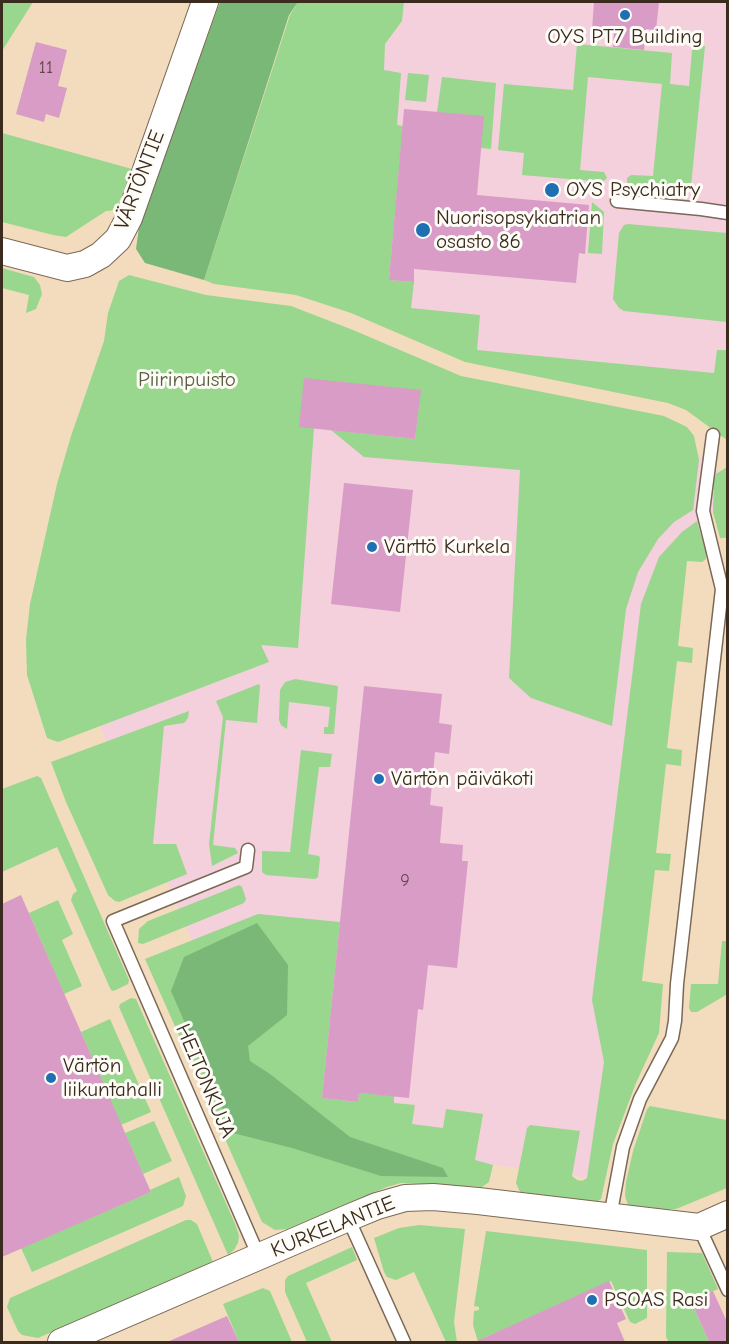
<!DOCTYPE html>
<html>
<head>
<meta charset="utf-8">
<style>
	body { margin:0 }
	#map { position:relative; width:729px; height:1344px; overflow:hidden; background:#f3dcbd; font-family:"Comic Neue",sans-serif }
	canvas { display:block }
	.frame { position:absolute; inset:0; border:3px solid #3b2a1e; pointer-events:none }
</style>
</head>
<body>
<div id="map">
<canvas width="729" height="1344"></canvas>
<div class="frame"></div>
</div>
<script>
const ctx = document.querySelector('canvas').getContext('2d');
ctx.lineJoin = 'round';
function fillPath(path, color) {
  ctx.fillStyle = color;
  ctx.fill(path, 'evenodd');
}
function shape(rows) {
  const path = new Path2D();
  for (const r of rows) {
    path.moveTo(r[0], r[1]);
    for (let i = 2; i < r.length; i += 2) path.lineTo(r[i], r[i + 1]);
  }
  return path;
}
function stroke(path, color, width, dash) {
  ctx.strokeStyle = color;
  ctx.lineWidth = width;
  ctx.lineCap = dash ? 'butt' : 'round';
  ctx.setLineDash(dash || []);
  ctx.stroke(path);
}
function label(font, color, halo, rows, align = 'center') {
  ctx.font = font + ' "Comic Neue",sans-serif';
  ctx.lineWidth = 6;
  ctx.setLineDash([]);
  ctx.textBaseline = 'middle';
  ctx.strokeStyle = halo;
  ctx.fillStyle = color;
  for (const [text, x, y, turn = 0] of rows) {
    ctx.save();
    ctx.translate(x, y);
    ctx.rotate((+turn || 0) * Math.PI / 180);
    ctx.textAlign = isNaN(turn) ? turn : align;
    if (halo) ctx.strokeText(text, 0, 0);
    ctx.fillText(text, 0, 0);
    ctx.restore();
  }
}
const built = shape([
	[404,2,727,2,727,416,476,355,369,309,385,44,402,21],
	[169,376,462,388,669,429,727,479,727,493,656,581,591,1178,305,1140,272,1113,189,933,68,652]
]);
const green = shape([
	[2,2,33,2,2,51],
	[298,2,404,2,402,21,385,44,384,70,401,73,397,125,403,126,389,280,414,282,411,308,480,315,477,350,714,373,717,350,726,350,728,352,727,440,686,410,668,403,465,362,351,313,296,295,214,284,204,280,290,15],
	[577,44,672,53,670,84,689,86,692,50,697,46,705,46,691,186,688,191,630,186,627,182,627,178,631,175,653,176,662,84,588,77,580,170,604,172,607,178,603,182,522,175,524,153,498,150,504,84,573,90],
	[408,73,429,75,426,102,405,100],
	[442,77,496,83,491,149,481,148,437,112],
	[2,133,132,169,116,210,106,211,66,237,53,235,2,222],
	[592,202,604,212,602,254,588,253],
	[628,224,727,233,727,322,624,311,619,308,613,299,619,233,624,225],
	[2,268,34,277,40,285,42,294,36,309,26,313,29,295,2,288],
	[129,275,206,295,291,306,353,330,461,376,664,416,687,427,694,436,699,460,693,510,674,522,658,539,638,572,626,609,612,726,531,698,509,678,520,470,364,457,331,430,415,439,420,390,314,428,298,648,261,645,269,662,58,742,47,738,27,675,26,640,30,604,57,484,71,436,104,341,108,313,119,281],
	[727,467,728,467,727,538,720,538,713,512,714,482,716,474],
	[697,521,706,553,706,559,702,562,687,561,678,646,693,648,692,663,677,661,667,748,682,750,681,766,666,764,656,853,671,854,669,871,655,870,642,981,663,984,659,1033,636,1083,613,1144,601,1199,597,1202,520,1192,516,1183,527,1128,530,1125,580,1131,572,1176,577,1180,582,1181,587,1178,604,1062,592,1000,641,604,659,557,682,532],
	[295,679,338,686,334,734,324,734,324,727,328,727,330,707,289,702,287,729,281,725,279,720,280,690,285,682],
	[259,684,260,686,257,723,226,720,213,845,235,848,238,853,212,866,209,844,223,717,216,701],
	[189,711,188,718,184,723,164,726,153,844,176,844,187,874,119,902,115,901,108,895,66,802,51,762],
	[301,750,332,754,330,767,319,767,308,854,319,856,320,858,318,877,315,879,266,875,262,872,262,851,290,852],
	[37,776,41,778,129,980,128,984,116,990,112,991,110,988,71,900,73,894,77,891,57,847,2,872,2,789],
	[239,885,242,887,246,899,244,903,143,944,138,943,139,929,148,921],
	[58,900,73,934,62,940,82,986,64,994,29,913],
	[258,914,340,922,322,1098,358,1102,359,1093,394,1096,394,1103,415,1105,412,1124,443,1128,446,1109,483,1114,475,1160,493,1165,489,1182,482,1187,401,1183,387,1187,287,1229,275,1230,262,1222,145,959],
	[722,941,727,941,726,995,697,1012,691,1012,689,1008,691,984,718,984],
	[131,998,136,999,236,1226,239,1236,238,1243,234,1250,228,1255,119,1007,120,1004],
	[110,1019,151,1112,121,1125,81,1032],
	[650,1106,727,1120,727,1188,676,1209,663,1209,628,1205,625,1196,626,1182,633,1151,647,1109],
	[154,1121,172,1161,143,1174,125,1133],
	[179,1177,186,1196,183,1206,32,1272,21,1248,151,1192,150,1190],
	[186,1220,191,1220,197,1224,213,1262,38,1338,22,1335,18,1331,7,1307,10,1298],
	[419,1225,465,1229,454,1322,457,1342,446,1342,414,1272,396,1280,387,1277,384,1272,374,1238,399,1228],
	[486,1231,647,1250,647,1318,635,1324,630,1322,611,1281,484,1338,486,1342,478,1342,473,1325,474,1311,479,1310,479,1307,474,1306],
	[352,1247,357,1260,306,1283,332,1342,307,1342,285,1292,285,1280,288,1276],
	[667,1252,702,1253,718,1289,691,1301,709,1342,669,1342,666,1337],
	[263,1288,270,1291,292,1342,239,1342,223,1304]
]);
const forest = shape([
	[220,2,298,2,289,15,204,280,145,263,136,249,139,227],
	[257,923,288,965,287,1015,248,1046,250,1061,270,1074,350,1137,443,1168,448,1177,381,1176,292,1148,233,1133,171,991,184,957]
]);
const building = shape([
	[594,2,659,2,656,30,646,29,644,50,613,47,614,32,592,30],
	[36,42,67,50,58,86,67,88,59,118,46,114,44,122,16,114],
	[404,109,484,116,477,195,589,205,585,254,579,253,576,283,414,269,414,282,389,280],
	[304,378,421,390,415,439,299,427],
	[344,483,413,490,400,612,331,604],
	[364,686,442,694,439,723,452,725,449,754,435,752,430,805,443,807,440,843,463,845,462,861,468,861,457,968,428,965,423,1010,418,1009,409,1098,359,1093,358,1102,322,1098],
	[21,895,151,1192,2,1257,2,904],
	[609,1281,626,1319,617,1323,625,1342,475,1342],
	[713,1291,728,1324,728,1342,709,1342,691,1301],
	[227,1316,239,1342,167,1342]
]);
const service = shape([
	[617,201,701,209,728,213],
	[248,850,246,867,113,921,259,1257],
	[610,1217,623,1147,640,1099,672,1038,675,1021,677,984,722,589,703,511,713,435],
	[348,1218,404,1342],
	[699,1227,728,1290]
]);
const minor = shape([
	[2,251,67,268,85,264,101,255,118,239,129,218,205,2],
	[61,1342,348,1218,377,1206,405,1198,433,1197,478,1201,699,1227,728,1214]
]);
const markers = [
	[625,15,6,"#1f6fb2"],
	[552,190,8,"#1f6fb2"],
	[423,230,8,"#1f6fb2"],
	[372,547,6,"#1f6fb2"],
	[379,779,6,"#1f6fb2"],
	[51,1078,6,"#1f6fb2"],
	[592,1300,6,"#1f6fb2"]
];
const numberNames = [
	["11",46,68],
	["9",405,881]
];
const poiNames = [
	["OYS PT7 Building",625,37,"center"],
	["OYS Psychiatry",566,190],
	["Nuorisopsykiatrian",436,218],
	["osasto 86",436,242],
	["Värttö Kurkela",384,547],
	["Värtön päiväkoti",391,779],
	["Värtön",63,1066],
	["liikuntahalli",63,1090],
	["PSOAS Rasi",604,1300]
];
const streetNames = [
	["VÄRTÖNTIE",140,180,-69],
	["HEITONKUJA",205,1081,67],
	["KURKELANTIE",333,1227,-22]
];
const parkNames = [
	["Piirinpuisto",187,380]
];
fillPath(built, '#f4cfdc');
fillPath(green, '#98d78d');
fillPath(forest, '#7ab878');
fillPath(building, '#d89cc6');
stroke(service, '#7b6856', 15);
stroke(minor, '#7b6856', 28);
stroke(service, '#fff', 12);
stroke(minor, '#fff', 26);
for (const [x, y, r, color] of markers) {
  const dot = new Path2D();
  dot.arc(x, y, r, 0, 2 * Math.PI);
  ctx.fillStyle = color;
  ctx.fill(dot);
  stroke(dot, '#fdfcf7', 2);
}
label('18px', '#624648', null, numberNames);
label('21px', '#3b2a1e', '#fdfcf7', poiNames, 'left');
label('21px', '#3b2a1e', '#fdfcf7', streetNames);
label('21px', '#575e3f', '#fdfcf7', parkNames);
</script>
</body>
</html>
